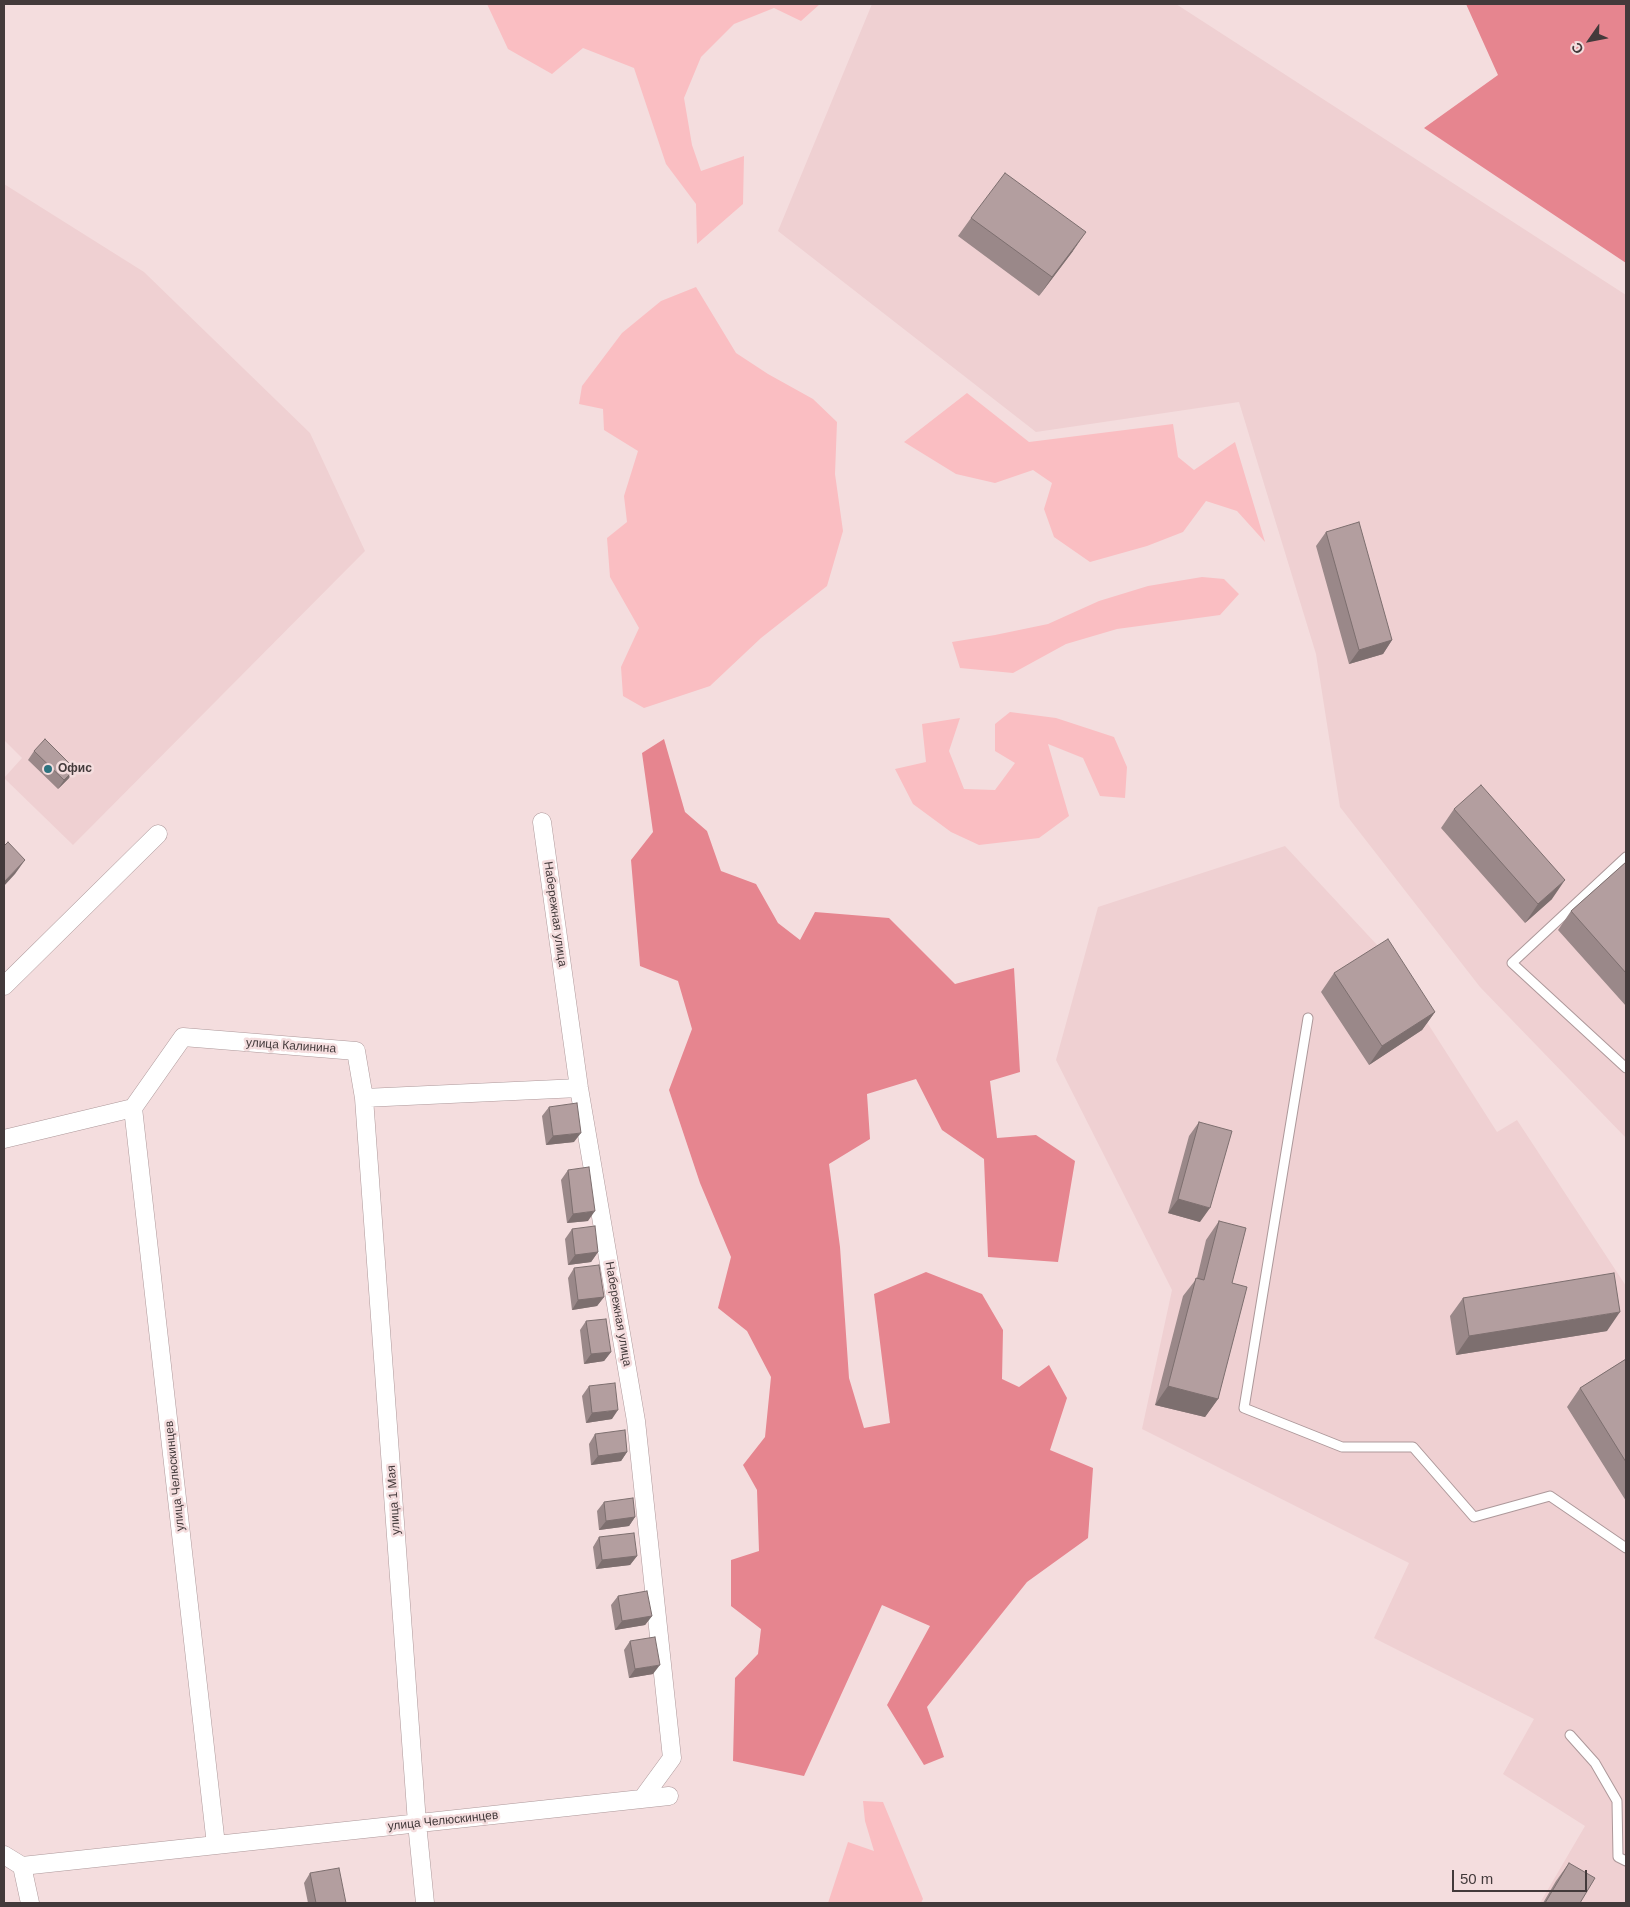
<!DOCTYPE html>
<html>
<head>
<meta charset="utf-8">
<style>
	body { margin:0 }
	#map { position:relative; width:1630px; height:1907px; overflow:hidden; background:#f4ddde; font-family:Helvetica,sans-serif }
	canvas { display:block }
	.frame { position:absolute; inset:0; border:5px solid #433a3b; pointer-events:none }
	.north { position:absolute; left:1565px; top:15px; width:50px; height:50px; -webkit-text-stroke:4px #f4ddde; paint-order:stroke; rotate:237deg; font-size:14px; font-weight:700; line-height:20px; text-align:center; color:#433a3b }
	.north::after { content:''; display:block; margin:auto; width:18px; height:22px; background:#433a3b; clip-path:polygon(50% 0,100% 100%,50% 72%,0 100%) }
	.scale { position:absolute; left:1452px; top:1870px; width:135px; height:22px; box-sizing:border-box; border:2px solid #433a3b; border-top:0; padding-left:6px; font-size:15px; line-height:18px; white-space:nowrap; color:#433a3b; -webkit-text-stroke:4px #f4ddde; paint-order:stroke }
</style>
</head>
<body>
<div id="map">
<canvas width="1630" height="1907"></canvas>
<div class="frame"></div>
<div class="north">С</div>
<div class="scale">50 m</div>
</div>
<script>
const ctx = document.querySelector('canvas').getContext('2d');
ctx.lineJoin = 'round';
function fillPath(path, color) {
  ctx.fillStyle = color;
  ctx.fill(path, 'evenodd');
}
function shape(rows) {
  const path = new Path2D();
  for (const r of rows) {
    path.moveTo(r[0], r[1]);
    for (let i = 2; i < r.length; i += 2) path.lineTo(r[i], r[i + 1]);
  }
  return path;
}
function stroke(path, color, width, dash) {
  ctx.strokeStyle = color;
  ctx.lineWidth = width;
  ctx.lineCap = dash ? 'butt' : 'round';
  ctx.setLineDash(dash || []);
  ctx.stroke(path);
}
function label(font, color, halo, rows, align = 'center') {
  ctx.font = font + ' Helvetica,sans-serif';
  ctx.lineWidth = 5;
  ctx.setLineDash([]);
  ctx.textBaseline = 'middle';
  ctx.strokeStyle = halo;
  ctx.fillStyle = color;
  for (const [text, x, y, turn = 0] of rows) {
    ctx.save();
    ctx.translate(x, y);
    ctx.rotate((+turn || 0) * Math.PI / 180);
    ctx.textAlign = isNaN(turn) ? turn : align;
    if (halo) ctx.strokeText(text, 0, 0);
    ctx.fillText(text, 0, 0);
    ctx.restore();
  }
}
const built = shape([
	[872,4,1176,4,1626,295,1626,1138,1480,987,1340,807,1316,654,1239,402,1036,432,778,231],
	[4,184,144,272,310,433,365,551,73,845,4,778,22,758,4,740],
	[1285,846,1379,947,1497,1132,1517,1120,1626,1286,1626,1903,1540,1903,1585,1826,1503,1774,1534,1719,1374,1638,1409,1563,1142,1429,1172,1290,1056,1060,1098,907]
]);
const green = shape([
	[487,4,820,4,801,21,774,8,734,24,701,57,684,98,692,145,701,171,744,156,743,204,697,244,696,204,666,164,634,68,583,48,552,74,508,49],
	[696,287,736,353,768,374,813,399,837,422,835,474,843,531,827,586,761,638,710,686,644,708,623,696,621,667,639,628,610,577,607,538,627,522,624,496,638,451,604,430,603,409,579,404,582,386,622,333,661,301],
	[967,393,1029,442,1173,424,1178,457,1194,470,1235,442,1265,542,1237,511,1206,501,1183,532,1147,546,1090,562,1054,537,1044,509,1052,483,1033,470,995,483,956,474,904,442],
	[1202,577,1224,579,1239,594,1220,615,1117,629,1066,644,1013,673,960,668,952,642,995,635,1048,624,1099,601,1148,586],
	[1010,712,1056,718,1114,737,1127,767,1125,798,1100,796,1083,758,1048,744,1069,816,1039,838,979,845,951,832,913,804,895,769,926,762,922,724,960,718,949,751,964,789,995,790,1015,763,995,751,995,724],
	[863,1801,883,1802,923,1899,921,1903,828,1903,848,1842,874,1851,865,1821]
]);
const forest = shape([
	[1466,4,1626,4,1626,263,1424,128,1498,75],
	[664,739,685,812,707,831,721,871,756,884,778,923,800,940,815,912,889,918,955,984,1014,968,1020,1072,990,1081,997,1138,1036,1135,1075,1161,1058,1262,988,1257,984,1159,942,1130,916,1079,867,1094,870,1139,829,1164,840,1247,849,1378,864,1428,890,1423,874,1294,926,1272,982,1294,1003,1330,1002,1379,1019,1387,1049,1365,1067,1398,1050,1450,1093,1468,1088,1538,1027,1582,927,1707,944,1757,924,1765,887,1705,930,1626,882,1605,804,1776,733,1761,735,1678,758,1654,761,1629,731,1606,731,1560,759,1551,757,1490,743,1465,765,1437,771,1377,747,1331,718,1308,731,1257,700,1183,669,1090,692,1029,678,981,640,966,631,860,653,832,642,753]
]);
const service = shape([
	[1626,857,1512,963,1626,1068],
	[1308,1018,1244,1408,1342,1447,1413,1447,1474,1517,1550,1496,1626,1548],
	[1570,1735,1595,1763,1617,1801,1618,1857,1626,1861]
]);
const minor = shape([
	[542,822,579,1088,636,1421,672,1758,642,1799],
	[4,986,158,834],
	[364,1098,417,1823,425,1903],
	[133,1108,216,1845],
	[4,1139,133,1108,183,1037,356,1051,364,1098,579,1088],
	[4,1855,22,1866,669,1796],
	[22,1866,30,1903]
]);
const wall = shape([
	[971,218,1073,251,1039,296,958,236],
	[1326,532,1392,640,1383,654,1349,664,1316,546],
	[34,751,69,778,58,789,28,760],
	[1454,809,1552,899,1525,923,1441,828],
	[1626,862,1626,1006,1558,930,1571,911],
	[1334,973,1435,1012,1422,1030,1369,1065,1321,992],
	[549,1107,574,1142,546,1145,542,1116],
	[1199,1122,1200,1222,1168,1213,1189,1136],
	[568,1170,588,1221,567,1223,561,1180],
	[1219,1221,1232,1283,1218,1399,1205,1417,1155,1405,1183,1296,1197,1278,1206,1240],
	[572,1229,598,1252,591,1262,568,1265,565,1239],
	[574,1268,604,1297,597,1306,572,1310,568,1278],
	[1463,1298,1607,1331,1456,1355,1450,1316],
	[586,1321,611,1352,604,1361,584,1364,580,1330],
	[1626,1359,1626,1501,1567,1407,1580,1388],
	[589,1386,612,1419,586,1423,582,1396],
	[595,1434,627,1452,621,1461,591,1465,589,1444],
	[604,1502,635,1517,629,1526,599,1530,597,1511],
	[599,1537,637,1556,630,1565,596,1569,593,1547],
	[618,1596,652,1616,645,1625,615,1630,611,1605],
	[630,1641,653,1674,629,1678,624,1650],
	[1569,1863,1580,1903,1543,1903,1556,1881],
	[310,1873,346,1903,308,1903,304,1883]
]);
const shadedWall = shape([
	[1086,232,1073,251,1039,296,1052,277],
	[1392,640,1383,654,1349,664,1359,650],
	[75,769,69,778,58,789,64,780],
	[25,860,15,874,4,886,4,882],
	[1565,880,1552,899,1525,923,1538,904],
	[1435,1012,1422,1030,1369,1065,1382,1046],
	[581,1133,574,1142,546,1145,553,1136],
	[1178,1199,1210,1208,1200,1222,1168,1213],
	[595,1211,588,1221,567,1223,573,1214],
	[598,1252,591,1262,568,1265,575,1255],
	[604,1297,597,1306,572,1310,578,1300],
	[1620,1312,1607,1331,1456,1355,1469,1336],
	[611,1352,604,1361,584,1364,591,1354],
	[1168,1386,1218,1399,1205,1417,1155,1405],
	[618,1410,612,1419,586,1423,592,1413],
	[627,1452,621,1461,591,1465,598,1456],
	[635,1517,629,1526,599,1530,606,1521],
	[637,1556,630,1565,596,1569,602,1560],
	[652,1616,645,1625,615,1630,622,1621],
	[660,1665,653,1674,629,1678,635,1669]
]);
const building = shape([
	[1005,173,1086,232,1052,277,971,218,1005,173],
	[1359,522,1392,640,1359,650,1326,532,1359,522],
	[45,739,75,769,64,780,34,751,45,739],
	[1481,785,1565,880,1538,904,1454,809,1481,785],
	[8,842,25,860,4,882,4,846,8,842],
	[1626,862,1626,973,1571,911,1626,862],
	[1388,939,1435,1012,1382,1046,1334,973,1388,939],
	[577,1103,581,1133,553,1136,549,1107,577,1103],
	[1199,1122,1232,1131,1210,1208,1178,1199,1199,1122],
	[589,1167,595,1211,573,1214,568,1170,589,1167],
	[1219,1221,1246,1228,1232,1283,1247,1287,1218,1399,1168,1386,1196,1278,1204,1280,1219,1221],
	[595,1226,598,1252,575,1255,572,1229,595,1226],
	[599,1265,604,1297,578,1300,574,1268,599,1265],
	[1614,1273,1620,1312,1469,1336,1463,1298,1614,1273],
	[606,1319,611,1352,591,1354,586,1321,606,1319],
	[1626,1359,1626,1462,1580,1388,1626,1359],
	[615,1383,618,1410,592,1413,589,1386,615,1383],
	[625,1430,627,1452,598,1456,595,1434,625,1430],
	[633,1498,635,1517,606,1521,604,1502,633,1498],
	[634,1533,637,1556,602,1560,599,1537,634,1533],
	[647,1591,652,1616,622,1621,618,1596,647,1591],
	[655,1637,660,1665,635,1669,630,1641,655,1637],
	[1569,1863,1595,1878,1580,1903,1545,1903,1569,1863],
	[339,1868,346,1903,316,1903,310,1873,339,1868]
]);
const markers = [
	[48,769,5,"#2c737f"]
];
const poiNames = [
	["Офис",58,769]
];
const streetNames = [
	["Набережная улица",555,914,82],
	["улица Калинина",291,1046,4],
	["Набережная улица",618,1314,80],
	["улица Челюскинцев",175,1476,-96],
	["улица 1 Мая",394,1500,-94],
	["улица Челюскинцев",443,1821,-6]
];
fillPath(built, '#efd0d2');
fillPath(green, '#fabec2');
fillPath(forest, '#e6858f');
stroke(service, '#ad989a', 11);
stroke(minor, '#ad989a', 19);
stroke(service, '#fff', 9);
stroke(minor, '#fff', 18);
fillPath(wall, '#9a8889');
fillPath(shadedWall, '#7d6f6f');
fillPath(building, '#b39e9f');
stroke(building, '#7d6f6f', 1);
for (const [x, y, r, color] of markers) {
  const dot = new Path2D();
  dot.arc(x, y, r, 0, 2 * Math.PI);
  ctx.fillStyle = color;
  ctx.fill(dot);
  stroke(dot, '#f4ddde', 2);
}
label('bold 12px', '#433a3b', '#f4ddde', poiNames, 'left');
label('12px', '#433a3b', '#f4ddde', streetNames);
</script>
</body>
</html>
